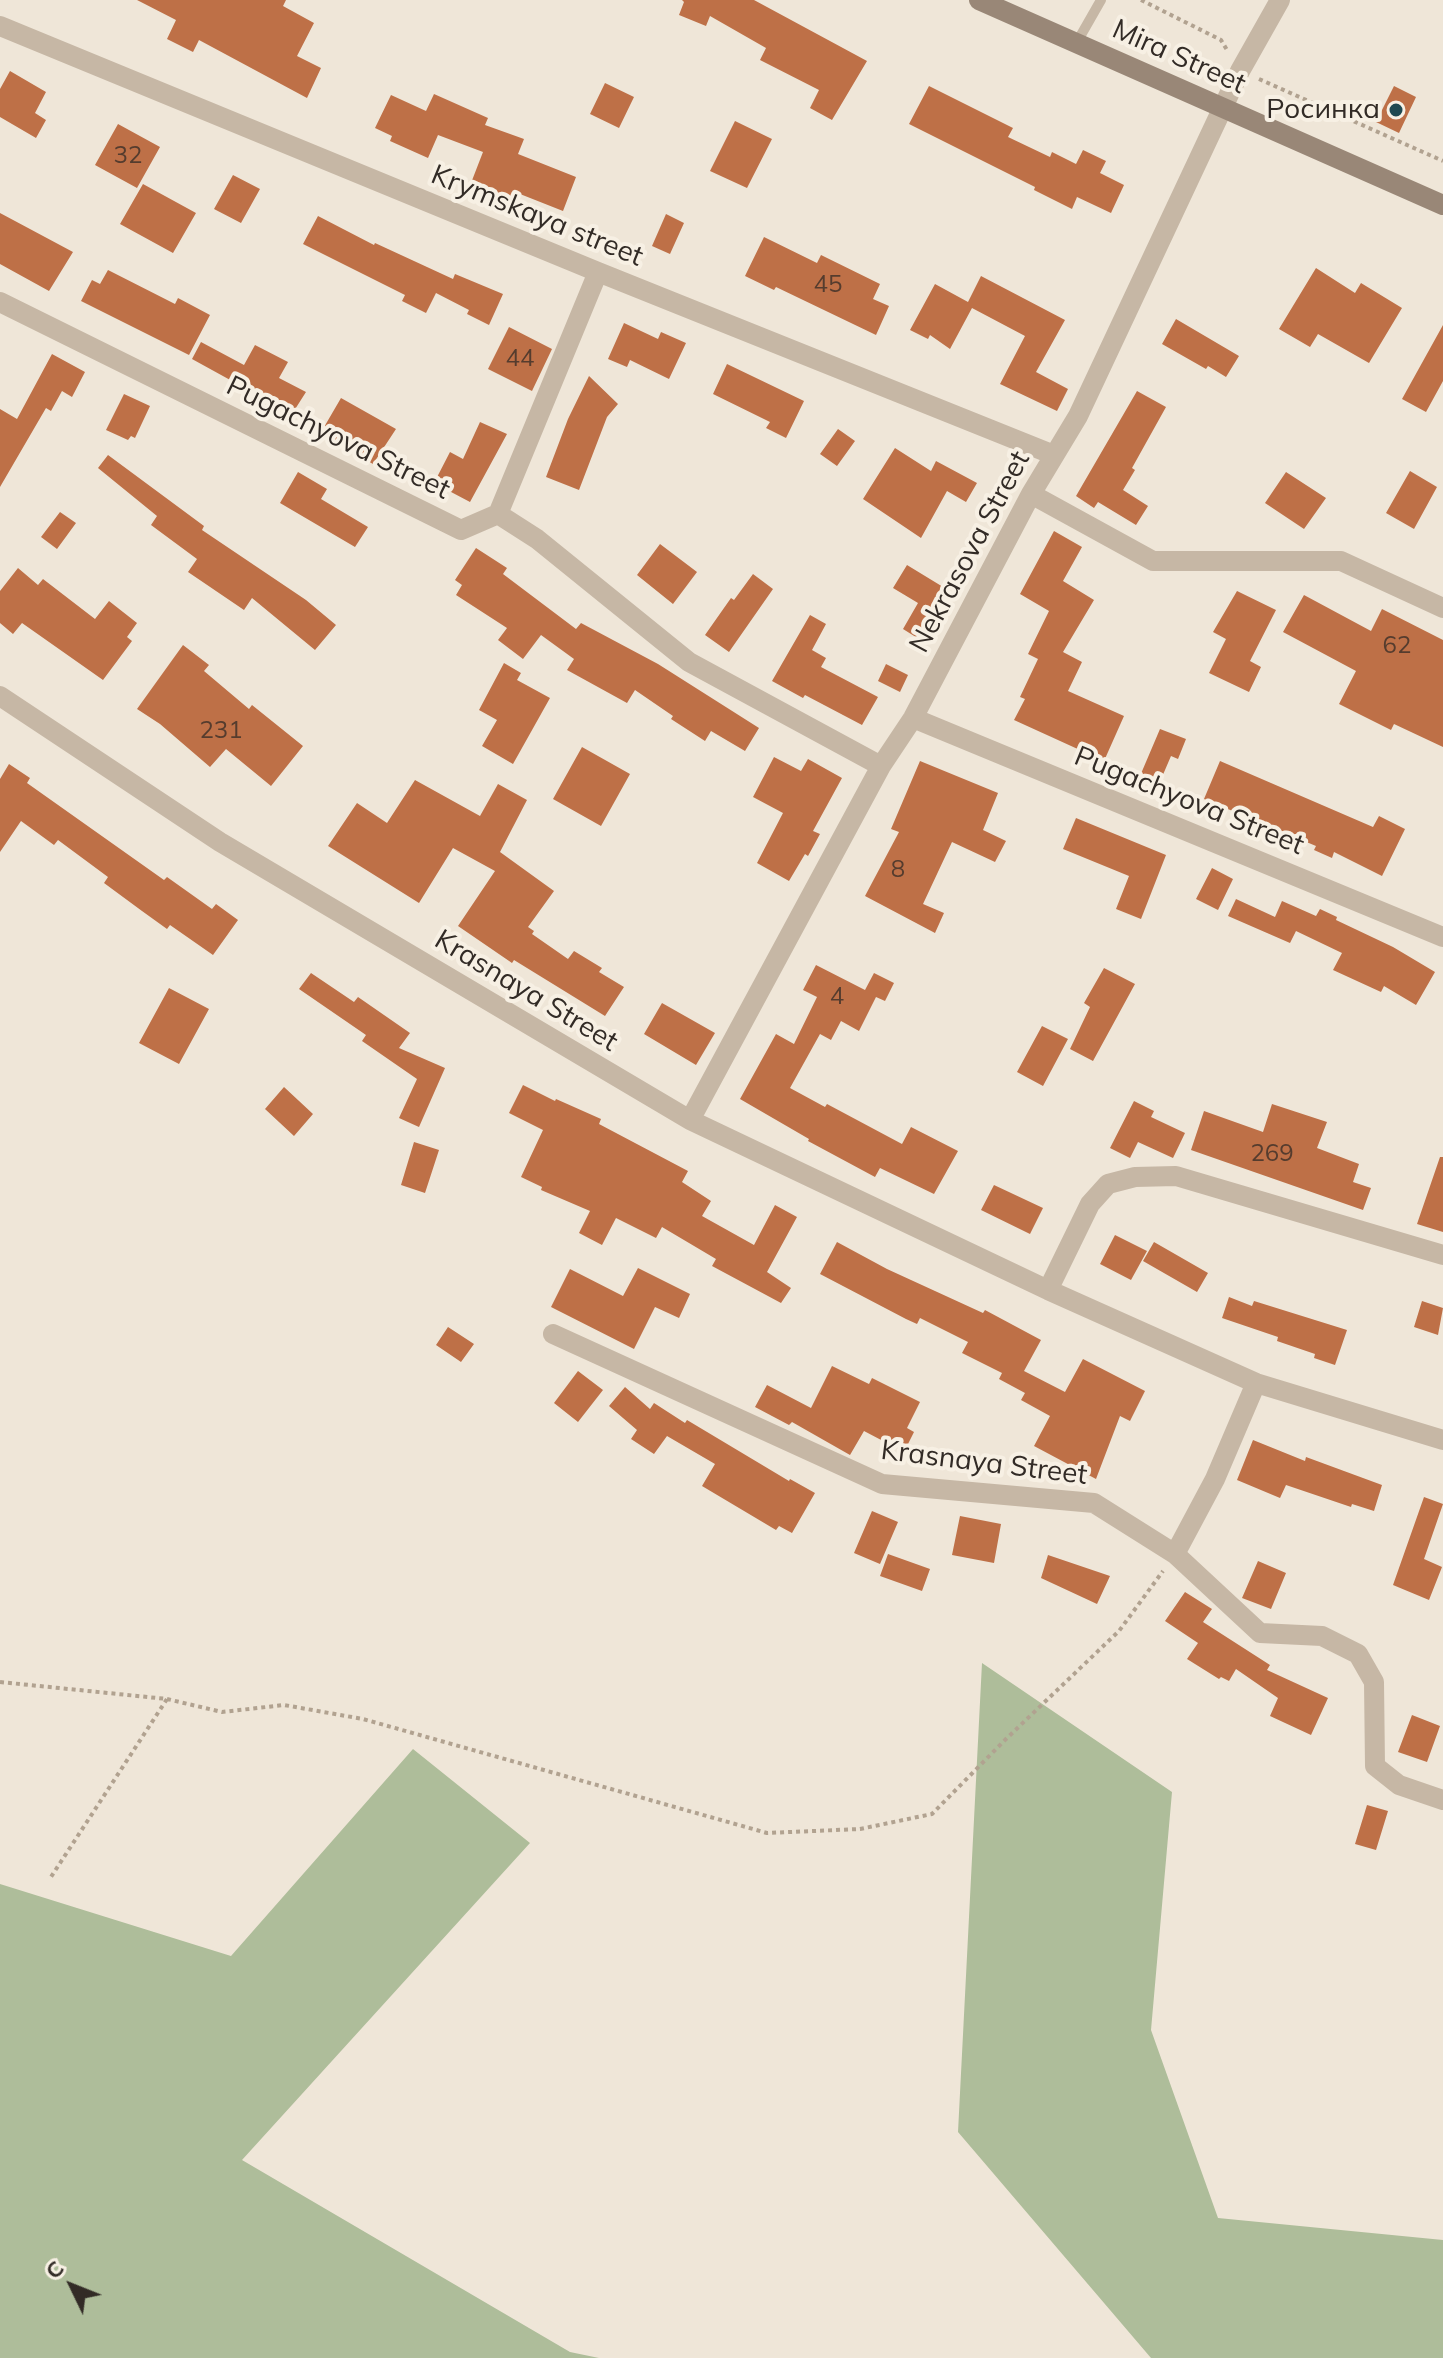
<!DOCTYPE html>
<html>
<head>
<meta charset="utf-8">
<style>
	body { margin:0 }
	#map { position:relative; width:1443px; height:2358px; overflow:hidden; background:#efe6d8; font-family:Mulish,sans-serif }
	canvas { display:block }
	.north { position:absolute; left:32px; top:2246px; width:80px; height:80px; -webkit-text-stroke:6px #f7f0e4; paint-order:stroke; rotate:313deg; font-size:22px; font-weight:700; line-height:32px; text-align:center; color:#322b26 }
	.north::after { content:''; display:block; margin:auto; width:28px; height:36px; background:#322b26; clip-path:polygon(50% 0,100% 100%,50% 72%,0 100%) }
</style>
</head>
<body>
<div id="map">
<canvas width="1443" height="2358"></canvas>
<div class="north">С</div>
</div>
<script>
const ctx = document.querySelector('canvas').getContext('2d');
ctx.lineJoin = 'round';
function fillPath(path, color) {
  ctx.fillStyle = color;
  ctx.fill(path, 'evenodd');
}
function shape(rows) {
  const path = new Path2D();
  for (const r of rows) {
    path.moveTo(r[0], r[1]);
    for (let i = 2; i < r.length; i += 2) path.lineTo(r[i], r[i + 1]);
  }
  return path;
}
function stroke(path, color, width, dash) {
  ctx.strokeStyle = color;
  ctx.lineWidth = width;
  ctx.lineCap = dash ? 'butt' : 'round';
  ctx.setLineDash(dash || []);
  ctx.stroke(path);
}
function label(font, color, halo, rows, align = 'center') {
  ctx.font = font + ' Mulish,sans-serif';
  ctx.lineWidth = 8;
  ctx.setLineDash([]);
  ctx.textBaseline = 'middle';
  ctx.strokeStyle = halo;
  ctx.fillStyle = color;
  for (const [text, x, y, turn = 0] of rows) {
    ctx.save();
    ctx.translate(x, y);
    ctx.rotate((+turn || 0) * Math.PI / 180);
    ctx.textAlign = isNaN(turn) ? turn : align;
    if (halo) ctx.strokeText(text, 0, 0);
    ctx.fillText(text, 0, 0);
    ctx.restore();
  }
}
const green = shape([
	[982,1663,1172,1792,1151,2030,1218,2218,1443,2240,1443,2358,1151,2358,958,2132],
	[413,1749,530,1843,242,2160,570,2352,599,2358,0,2358,0,1884,231,1956]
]);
const building = shape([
	[137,0,286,0,283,6,314,23,297,56,321,68,307,98,199,40,193,52,167,39,176,20],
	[682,0,754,0,867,61,832,120,810,108,819,90,760,60,766,48,710,16,706,26,679,15,684,2],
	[10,71,46,92,35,113,46,120,36,138,0,117,0,89],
	[605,83,634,97,619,128,590,114],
	[929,86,1013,128,1008,137,1050,157,1052,152,1076,164,1083,150,1106,161,1100,173,1124,185,1111,213,1077,197,1072,209,1034,190,1035,187,909,124],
	[1394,86,1416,97,1399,133,1376,122],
	[434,94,488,118,485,125,524,139,518,154,576,177,563,211,520,194,517,201,471,183,483,152,438,135,428,158,390,141,392,136,375,128,391,95,426,111],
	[735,121,772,139,747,188,710,171],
	[118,124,160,147,137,188,95,165],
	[233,175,260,189,241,223,214,209],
	[143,184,196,213,173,253,120,224],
	[0,213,73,252,49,291,0,264],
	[666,214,684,223,670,254,652,246],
	[318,216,374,245,375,243,453,279,455,274,503,294,489,325,467,314,469,310,436,293,426,313,402,301,405,295,303,244],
	[764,237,817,263,821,255,880,284,873,299,889,306,876,335,776,287,774,290,745,276],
	[1316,268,1355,293,1361,283,1402,308,1369,363,1318,334,1310,347,1279,329],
	[108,270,175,304,178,298,210,315,189,355,81,301,92,280,100,284],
	[981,276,1065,320,1036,372,1068,389,1057,411,1000,384,1025,336,972,308,950,349,930,335,928,339,910,330,935,284,968,302],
	[1176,319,1239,356,1226,377,1208,366,1206,369,1162,344],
	[624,323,658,339,661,332,686,343,669,379,630,360,627,367,608,359],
	[1443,325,1443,381,1426,412,1402,399],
	[509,327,552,349,532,391,488,369],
	[201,342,244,365,255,345,288,362,279,378,306,392,292,414,192,359],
	[52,354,85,372,72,397,62,391,51,411,46,408,0,487,0,409,17,419],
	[727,364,804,401,786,438,766,428,770,422,713,394],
	[589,376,618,404,607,417,579,490,546,477,568,419],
	[1137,391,1166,407,1132,468,1135,470,1123,490,1148,506,1136,525,1098,502,1094,508,1076,496],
	[124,394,150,406,135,438,131,436,128,440,106,430],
	[341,398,396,429,373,464,320,434],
	[480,422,507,434,470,502,434,483,450,452,463,459],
	[838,429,855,441,837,466,820,454],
	[895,448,931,471,936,461,977,483,966,502,947,491,921,538,863,499],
	[108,455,204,526,202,530,306,600,336,625,315,650,252,598,244,610,188,572,197,559,151,525,157,516,98,468],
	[1410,471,1437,487,1414,529,1386,513],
	[298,472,327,489,321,499,368,527,355,547,280,503],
	[1286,472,1326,498,1304,529,1265,503],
	[60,512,76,523,57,549,41,537],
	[1054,531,1082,547,1063,581,1094,600,1063,652,1082,662,1068,691,1124,716,1104,761,1014,720,1025,699,1020,697,1038,659,1028,654,1049,611,1020,594],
	[660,544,697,572,673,604,637,575],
	[476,548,507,568,503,574,576,629,581,623,658,664,759,728,745,751,711,731,705,741,671,719,673,716,635,690,627,703,567,670,574,659,541,635,523,659,498,640,507,628,456,595,462,585,455,580],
	[907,565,948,590,919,639,903,629,918,603,893,588],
	[18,568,38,585,43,579,95,619,109,601,137,623,127,637,132,641,103,680,22,623,13,634,0,623,0,591],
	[753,574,773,589,729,652,705,635,731,598,734,600],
	[1237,591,1276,610,1250,661,1261,667,1249,692,1209,673,1226,639,1213,632],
	[1304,595,1371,631,1382,609,1443,640,1443,747,1394,724,1391,730,1339,704,1356,671,1283,632],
	[810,615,826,624,812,650,826,658,821,667,878,697,862,725,805,695,803,698,772,681],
	[183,645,209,665,204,671,249,709,252,705,303,746,271,786,226,749,210,767,160,724,137,709],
	[504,663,521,673,517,680,550,698,513,764,482,746,497,720,479,710],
	[886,664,908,675,900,692,878,681],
	[1160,729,1186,739,1178,759,1171,756,1159,784,1140,776],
	[582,747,630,774,601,826,553,799],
	[774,757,801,771,808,759,842,778,813,831,820,834,808,856,805,854,789,881,757,863,783,813,753,797],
	[920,761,998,793,983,830,1006,841,995,862,952,842,923,904,944,913,935,933,865,896,899,832,891,829],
	[1220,761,1373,827,1379,816,1405,829,1382,876,1334,852,1332,858,1314,850,1316,846,1204,799],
	[9,764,30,778,27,783,164,880,167,877,212,909,216,904,238,920,213,955,170,925,167,929,142,911,104,883,108,877,58,840,54,845,21,821,0,852,0,779],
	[415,780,480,816,498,784,527,800,500,852,554,891,528,927,534,931,532,934,568,959,574,951,602,968,599,972,624,987,605,1016,514,960,512,963,458,926,495,871,453,848,419,903,328,846,357,803,387,823],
	[1076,818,1166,855,1141,919,1116,909,1129,876,1063,849],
	[1212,868,1233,879,1218,910,1196,899],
	[1236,899,1275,917,1282,901,1316,916,1320,909,1337,917,1336,920,1393,947,1435,972,1416,1005,1384,986,1381,992,1333,970,1342,953,1296,931,1290,943,1228,916],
	[816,965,865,990,874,973,894,983,885,1001,876,997,859,1031,841,1021,831,1040,820,1034,790,1088,825,1107,827,1104,902,1144,911,1127,958,1151,934,1194,880,1168,875,1177,808,1141,809,1139,740,1099,776,1034,794,1044,817,997,803,990],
	[1104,968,1135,984,1093,1061,1070,1049,1090,1007,1084,1003],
	[311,973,354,1002,358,997,410,1033,399,1048,445,1068,419,1127,399,1118,417,1079,362,1041,366,1035,299,989],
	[169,988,209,1009,179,1064,139,1043],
	[662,1003,715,1033,696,1065,644,1034],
	[1042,1026,1068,1039,1043,1086,1017,1072],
	[523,1085,555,1101,556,1099,601,1119,599,1124,688,1171,682,1182,711,1201,702,1216,754,1245,775,1205,797,1217,767,1272,791,1288,781,1303,712,1266,716,1259,662,1227,656,1238,616,1218,602,1245,579,1233,590,1211,541,1190,542,1187,521,1177,543,1130,509,1113],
	[284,1087,313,1114,294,1136,265,1109],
	[1134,1101,1154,1111,1151,1117,1185,1133,1173,1158,1138,1142,1130,1158,1110,1148],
	[1272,1104,1327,1122,1317,1148,1359,1164,1353,1182,1371,1188,1363,1210,1191,1150,1204,1111,1263,1132],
	[414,1142,439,1150,425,1193,401,1185],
	[1440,1157,1443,1157,1443,1232,1417,1224],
	[994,1185,1043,1208,1030,1234,981,1210],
	[1115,1235,1147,1251,1131,1280,1100,1264],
	[837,1242,887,1269,983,1313,985,1310,1041,1340,1024,1371,1065,1392,1083,1359,1145,1391,1130,1421,1120,1416,1096,1479,1034,1446,1050,1416,1021,1400,1025,1393,999,1379,1002,1373,962,1353,968,1342,920,1318,917,1324,906,1319,820,1274],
	[1154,1242,1208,1273,1197,1292,1143,1261],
	[638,1268,690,1294,679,1318,655,1307,634,1349,551,1307,570,1269,623,1296],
	[1229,1297,1252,1306,1254,1301,1347,1330,1335,1365,1314,1358,1315,1354,1277,1341,1278,1337,1222,1318],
	[1422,1301,1443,1308,1438,1335,1414,1327],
	[448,1327,474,1344,461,1362,436,1345],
	[832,1366,869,1384,872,1378,920,1402,907,1428,914,1432,904,1452,864,1431,850,1455,792,1422,789,1425,755,1407,767,1385,811,1408],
	[578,1371,603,1390,578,1422,554,1403],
	[625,1387,650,1409,654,1403,685,1423,687,1420,789,1481,790,1479,815,1493,792,1533,779,1526,776,1530,702,1486,715,1464,667,1436,654,1454,631,1439,637,1430,609,1406],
	[1253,1440,1305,1461,1306,1457,1382,1485,1374,1511,1352,1504,1351,1507,1286,1485,1280,1498,1237,1480],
	[1424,1497,1443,1504,1424,1559,1442,1567,1429,1600,1393,1585],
	[872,1511,898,1522,880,1564,854,1553],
	[960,1516,1001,1524,994,1563,952,1555],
	[888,1554,930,1569,922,1591,880,1576],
	[1048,1555,1110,1576,1097,1604,1041,1578],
	[1258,1561,1286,1573,1271,1609,1242,1598],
	[1185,1592,1212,1609,1203,1622,1270,1665,1267,1670,1328,1698,1311,1735,1270,1716,1278,1698,1236,1669,1229,1681,1221,1677,1219,1679,1187,1659,1198,1643,1165,1621],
	[1412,1715,1440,1726,1427,1762,1398,1752],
	[1367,1805,1388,1811,1376,1850,1355,1844]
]);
const path = shape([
	[1141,0,1221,40,1227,50],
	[1259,79,1443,161],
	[0,1682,167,1699,49,1880],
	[167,1699,222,1712,284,1705,363,1719,767,1833,860,1829,932,1814,1006,1739,1119,1631,1163,1571]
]);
const lane = shape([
	[1077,42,1101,0]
]);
const street = shape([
	[0,26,598,272,1054,455],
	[0,302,461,530,498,514,537,539,689,662,881,766],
	[1031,494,1153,561,1341,561,1443,608],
	[498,514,598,272],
	[0,696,220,842,690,1120,1048,1290,1256,1383,1443,1440],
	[913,718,1443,937],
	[690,1120,881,766,913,718,1031,494,1078,416,1240,71,1280,0],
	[1048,1290,1090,1204,1108,1184,1135,1177,1176,1176,1443,1255],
	[553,1334,882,1484,1094,1503,1175,1554,1260,1633,1322,1636,1358,1654,1374,1682,1375,1766,1399,1785,1443,1800],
	[1175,1554,1215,1479,1256,1383]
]);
const secondary = shape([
	[979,0,1443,205]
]);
const markers = [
	[1396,110,8,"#1f4951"]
];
const numberNames = [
	["32",128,156],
	["45",828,285],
	["44",520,359],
	["62",1397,646],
	["231",221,731],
	["8",898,870],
	["4",837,997],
	["269",1272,1154]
];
const streetNames = [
	["Mira Street",1179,57,24],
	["Krymskaya street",537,216,22],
	["Pugachyova Street",338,438,26],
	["Nekrasova Street",970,552,-62],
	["Pugachyova Street",1189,801,22],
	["Krasnaya Street",526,991,31],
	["Krasnaya Street",984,1463,7]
];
const poiNames = [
	["Росинка",1380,110]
];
fillPath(green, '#aebd9a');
fillPath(building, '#be7047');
stroke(path, '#b1a290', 4, [4, 4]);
stroke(lane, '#c6b7a5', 10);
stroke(street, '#c6b7a5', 20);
stroke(secondary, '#998777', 20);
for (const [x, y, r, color] of markers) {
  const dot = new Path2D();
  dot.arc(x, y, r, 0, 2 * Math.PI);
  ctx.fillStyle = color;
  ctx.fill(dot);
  stroke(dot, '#f7f0e4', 3);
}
label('24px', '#553c2e', null, numberNames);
label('28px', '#322b26', '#f7f0e4', streetNames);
label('28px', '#322b26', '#f7f0e4', poiNames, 'right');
</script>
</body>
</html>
